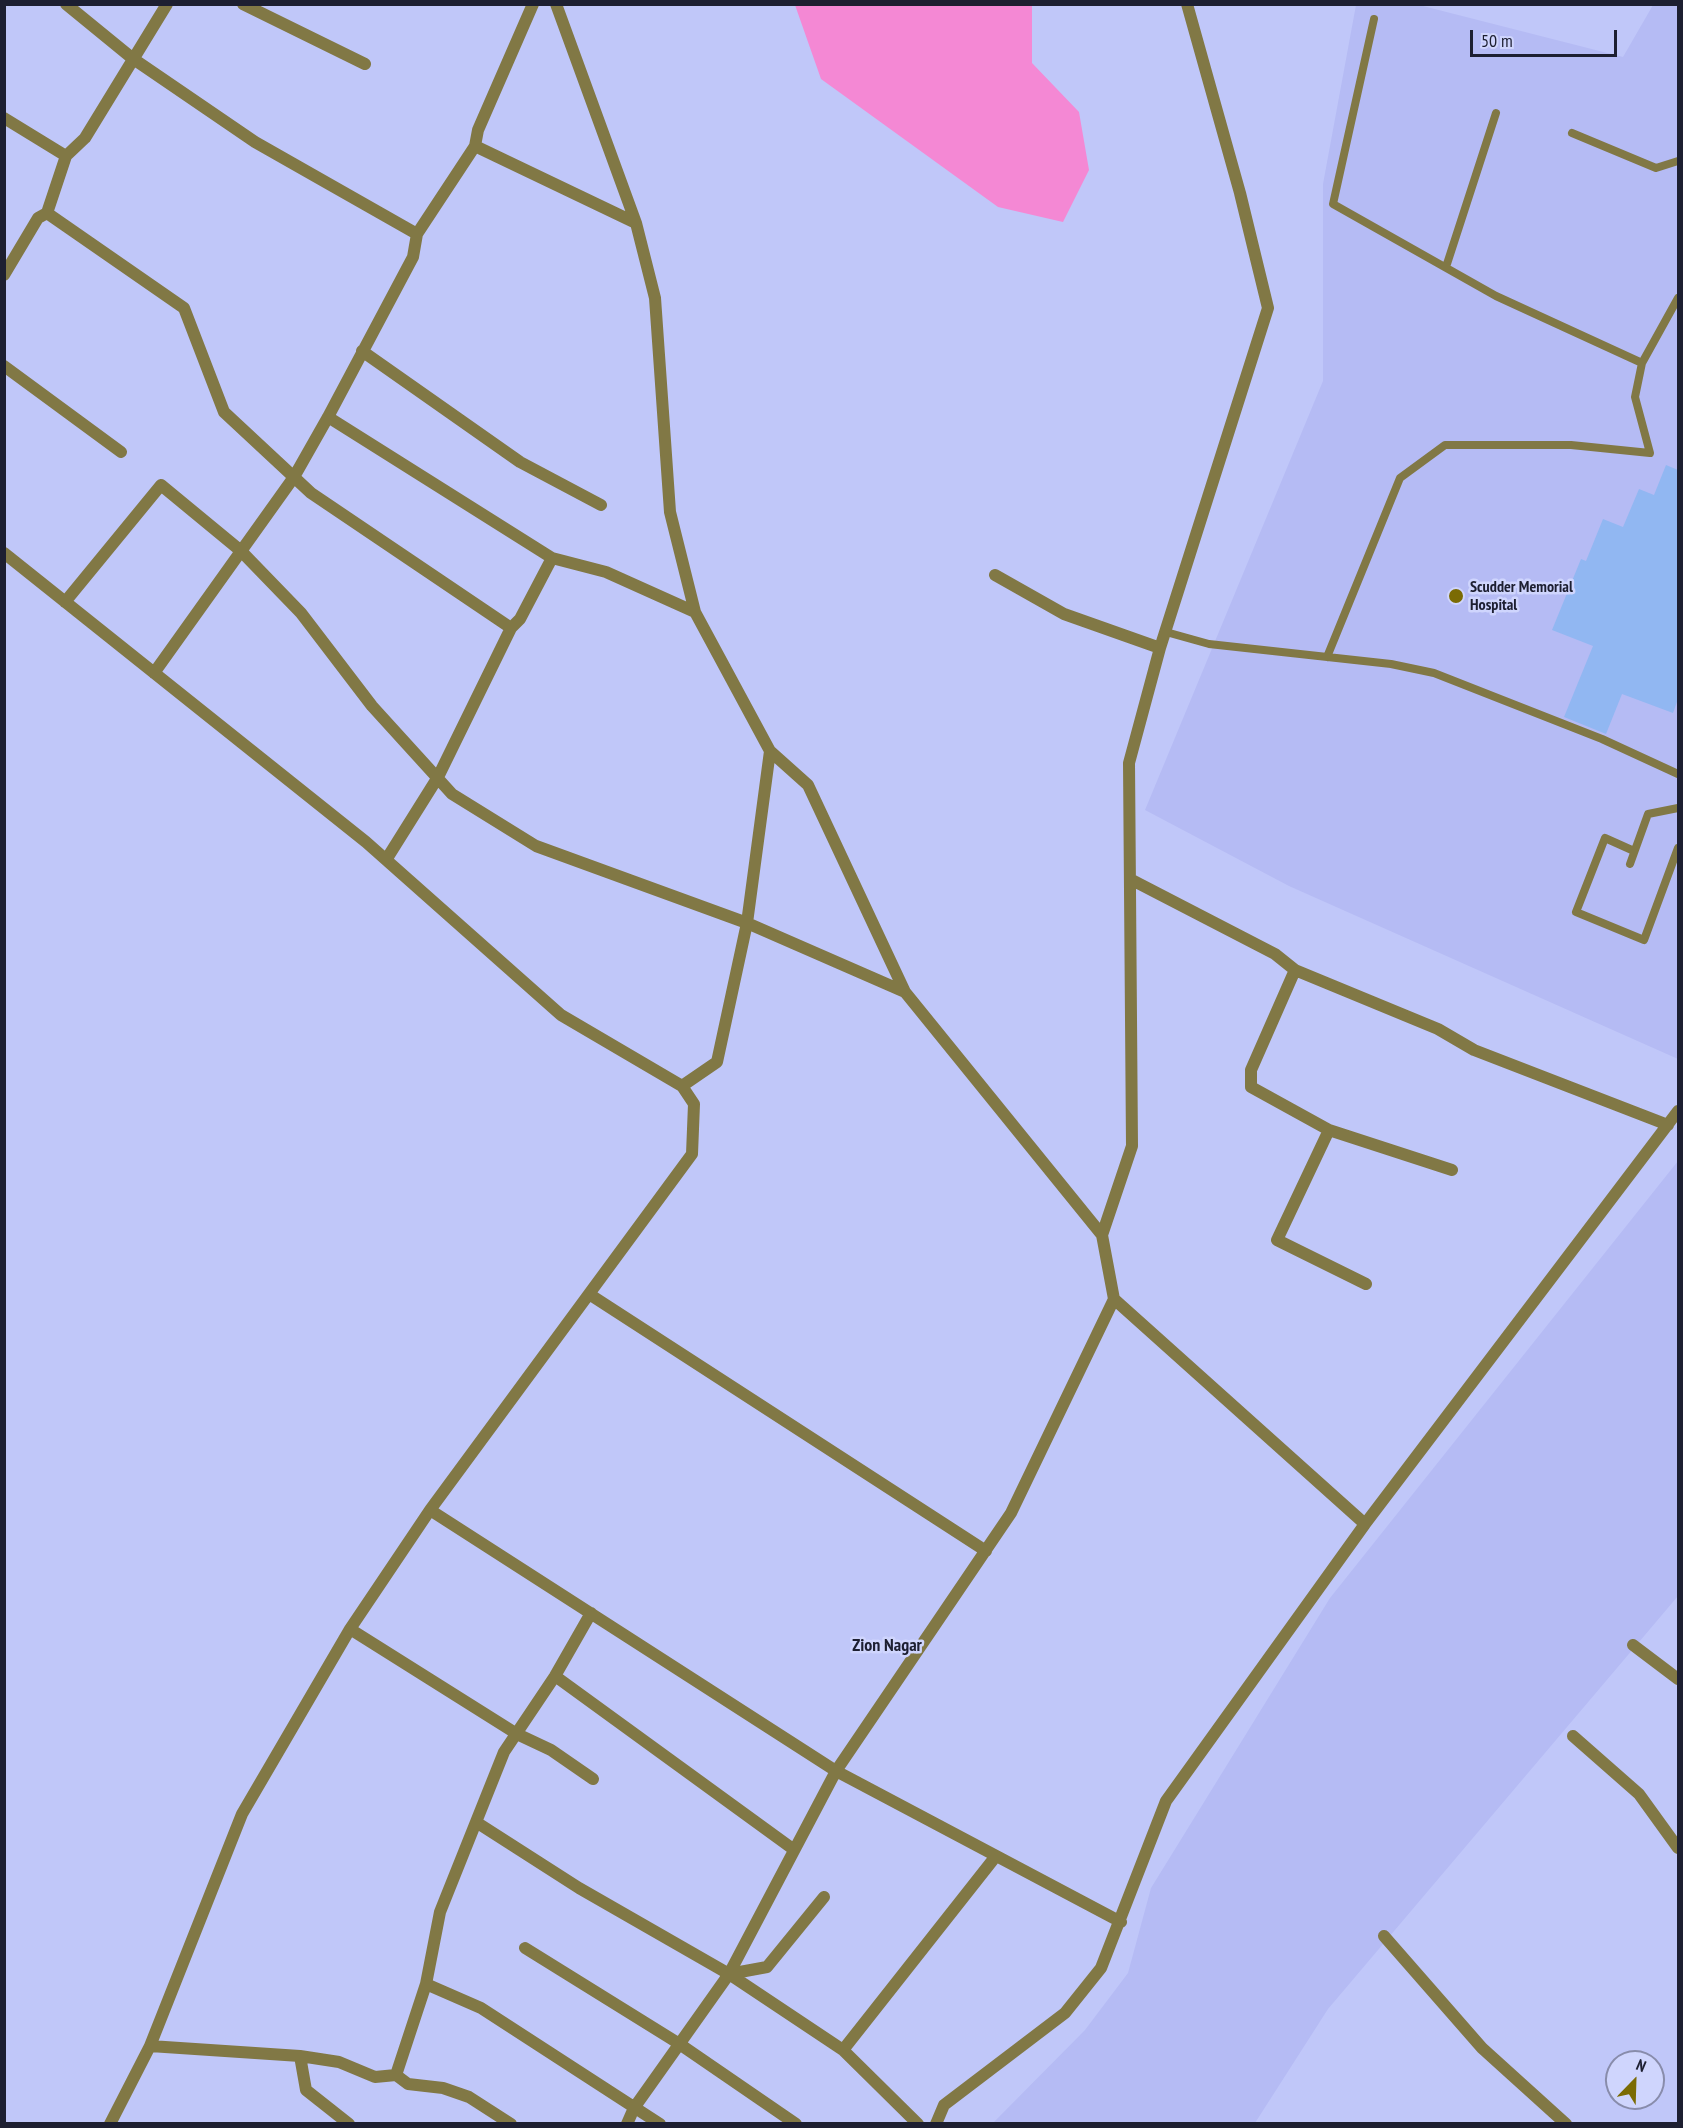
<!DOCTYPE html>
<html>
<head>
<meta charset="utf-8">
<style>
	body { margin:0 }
	#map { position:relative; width:1683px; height:2128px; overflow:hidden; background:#c0c7f9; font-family:"PT Sans Narrow",sans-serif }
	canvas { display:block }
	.frame { position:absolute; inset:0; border:6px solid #1d1f31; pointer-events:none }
	.north { position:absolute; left:1605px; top:2050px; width:60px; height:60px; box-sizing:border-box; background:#cfd5fd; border:2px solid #888cab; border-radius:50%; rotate:23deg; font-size:16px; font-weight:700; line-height:24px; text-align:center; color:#1d1f31 }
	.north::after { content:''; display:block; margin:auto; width:21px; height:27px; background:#7b6b04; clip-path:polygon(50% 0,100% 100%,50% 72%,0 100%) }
	.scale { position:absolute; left:1470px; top:30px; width:147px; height:27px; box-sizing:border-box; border:3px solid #1d1f31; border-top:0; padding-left:8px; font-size:18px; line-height:21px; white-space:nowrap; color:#1d1f31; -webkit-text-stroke:4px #cfd5fd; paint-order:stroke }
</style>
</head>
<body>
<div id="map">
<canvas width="1683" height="2128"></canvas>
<div class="frame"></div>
<div class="north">N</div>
<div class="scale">50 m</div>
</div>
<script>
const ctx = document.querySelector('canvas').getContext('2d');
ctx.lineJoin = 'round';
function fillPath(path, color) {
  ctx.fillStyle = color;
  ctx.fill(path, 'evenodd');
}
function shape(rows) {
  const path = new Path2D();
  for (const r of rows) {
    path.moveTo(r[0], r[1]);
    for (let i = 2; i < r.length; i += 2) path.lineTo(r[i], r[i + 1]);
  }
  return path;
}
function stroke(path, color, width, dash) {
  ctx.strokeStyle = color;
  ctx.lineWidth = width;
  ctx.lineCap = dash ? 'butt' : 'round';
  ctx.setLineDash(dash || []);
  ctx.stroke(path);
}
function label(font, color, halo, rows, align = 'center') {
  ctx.font = font + ' "PT Sans Narrow",sans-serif';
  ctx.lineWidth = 5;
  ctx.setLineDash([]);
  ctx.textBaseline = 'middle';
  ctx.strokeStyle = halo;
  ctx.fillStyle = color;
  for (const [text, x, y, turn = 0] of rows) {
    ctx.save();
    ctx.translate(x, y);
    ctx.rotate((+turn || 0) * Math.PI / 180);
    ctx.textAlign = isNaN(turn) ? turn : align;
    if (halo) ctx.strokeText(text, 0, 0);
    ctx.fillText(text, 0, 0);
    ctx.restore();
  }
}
const built = shape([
	[1356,5,1419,5,1623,57,1653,5,1678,5,1678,1059,1289,886,1145,810,1323,381,1323,184],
	[1678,1161,1678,1596,1328,2009,1255,2123,992,2124,1085,2030,1128,1973,1151,1888,1330,1598]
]);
const water = shape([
	[795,5,1032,5,1032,63,1079,112,1089,170,1063,222,998,207,821,79]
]);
const building = shape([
	[1666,465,1678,470,1678,699,1673,713,1622,694,1606,734,1564,717,1593,646,1552,630,1581,559,1586,561,1603,519,1623,527,1639,489,1654,495]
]);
const service = shape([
	[1374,19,1333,204,1496,296,1642,363],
	[1572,133,1656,168,1678,161],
	[1446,267,1496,113],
	[1166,632,1209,644,1391,664,1434,673,1602,739,1678,774],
	[1327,657,1400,478,1445,445,1571,445,1650,453,1635,397,1642,363,1678,298],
	[1634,851,1605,838,1576,912,1644,940,1678,848],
	[1630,864,1648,814,1678,808]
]);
const minor = shape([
	[66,4,132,58,255,142,417,234],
	[243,4,365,64],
	[556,4,636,223,655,298,670,512,695,612,770,751,808,785,905,992,1102,1235,1114,1299,1365,1524],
	[4,118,66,156],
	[475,146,636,223],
	[47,213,184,308,224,412,311,493,511,628],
	[4,275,38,218,47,213,66,156,85,138,167,4],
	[362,351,520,462,601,505],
	[4,366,121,452],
	[328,417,552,558,606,572,695,612],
	[4,553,366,842,561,1015,682,1086,694,1104,692,1154,430,1510,350,1629,242,1814,150,2046,110,2124],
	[995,575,1064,614,1160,648],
	[65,602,161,485,241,551,301,613,372,706,452,794,536,846,747,923,905,992],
	[154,673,294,477,328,417,413,257,417,234,475,146,478,130,533,4],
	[386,860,438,777,511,628,520,619,552,558],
	[1130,879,1275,954,1295,970,1438,1029,1474,1050,1668,1125],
	[1295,970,1251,1070,1251,1087,1329,1130],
	[682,1086,717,1062,747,923,770,751],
	[1102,1235,1132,1146,1129,763,1160,648,1268,308,1240,193,1187,4],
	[1366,1284,1277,1240,1329,1130,1452,1170],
	[589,1294,986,1551],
	[430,1510,836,1771,1121,1922],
	[350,1629,517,1734,551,1750,593,1779],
	[1633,1645,1678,1679],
	[555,1676,793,1849],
	[1573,1736,1639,1794,1678,1848],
	[476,1822,579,1888,729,1974,767,1967,824,1897],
	[1384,1936,1482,2048,1566,2124],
	[525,1948,678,2043,796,2124],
	[729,1974,843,2050,918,2124],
	[426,1984,481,2008,660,2124],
	[150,2046,300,2056,339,2062,375,2077,396,2075,408,2084,443,2088,469,2097,511,2124],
	[843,2050,996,1856],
	[300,2056,306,2090,349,2124],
	[396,2075,426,1984,440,1912,504,1752,555,1676,591,1613],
	[627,2124,634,2108,729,1974,836,1771,1011,1513,1114,1299],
	[936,2124,944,2105,1065,2013,1101,1968,1166,1801,1365,1524,1678,1111]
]);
const markers = [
	[1456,596,8,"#7b6b04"]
];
const poiNames = [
	["Scudder Memorial",1470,587],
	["Hospital",1470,605]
];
const neighbourhoodNames = [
	["Zion Nagar",887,1646]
];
fillPath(built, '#b5bbf4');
fillPath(water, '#f488d4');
fillPath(building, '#91b7f2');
stroke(service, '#817845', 8);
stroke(minor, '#817845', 12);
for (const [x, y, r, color] of markers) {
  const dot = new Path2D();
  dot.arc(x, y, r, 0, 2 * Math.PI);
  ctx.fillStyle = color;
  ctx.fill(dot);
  stroke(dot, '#cfd5fd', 2);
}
label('bold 16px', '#1d1f31', '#cfd5fd', poiNames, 'left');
label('bold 18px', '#1d1f31', '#cfd5fd', neighbourhoodNames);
</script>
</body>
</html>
